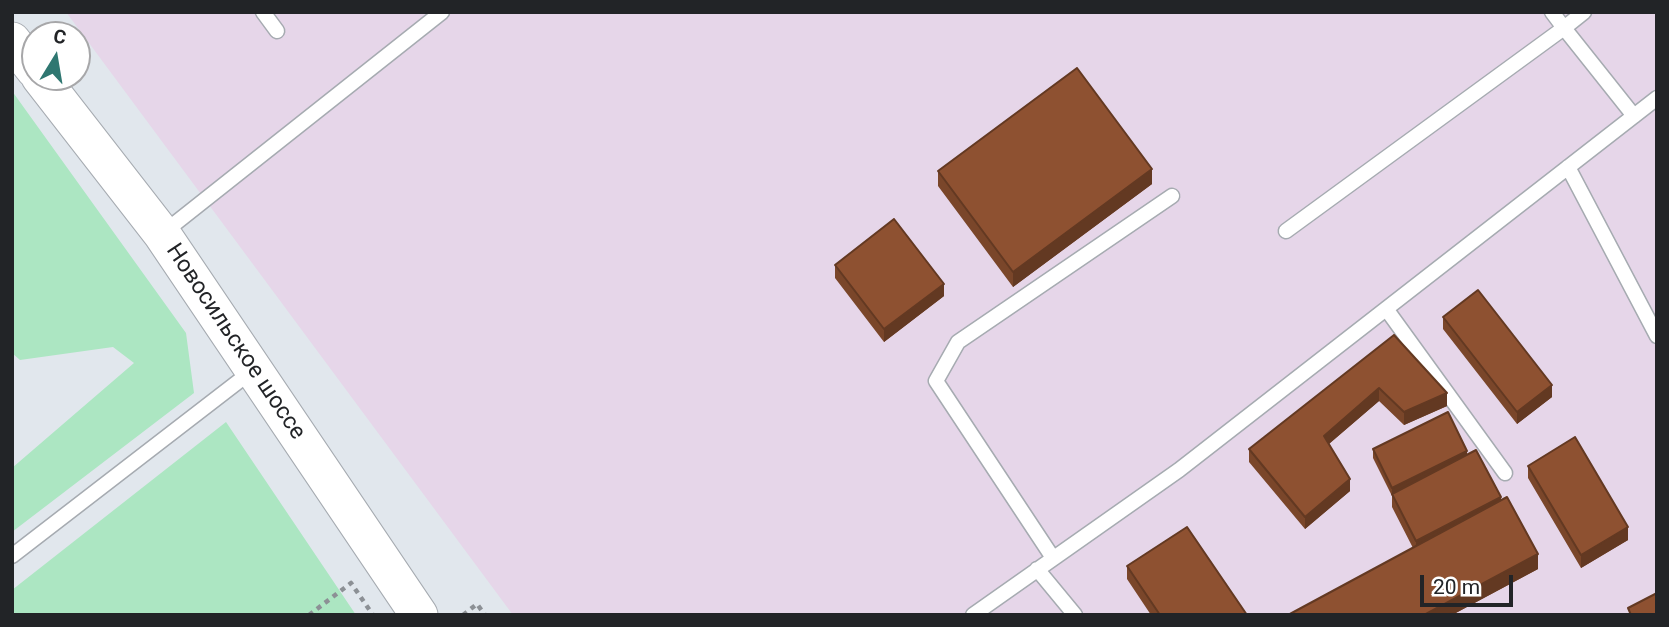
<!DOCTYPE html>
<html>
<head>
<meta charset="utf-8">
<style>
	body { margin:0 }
	#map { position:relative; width:1669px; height:627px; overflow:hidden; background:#e1e7ed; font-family:Roboto,sans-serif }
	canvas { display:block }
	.frame { position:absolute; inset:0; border:14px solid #222427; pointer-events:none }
	.north { position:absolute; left:21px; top:21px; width:70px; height:70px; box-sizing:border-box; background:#fff; border:2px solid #a7a7a9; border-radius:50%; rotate:11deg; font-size:19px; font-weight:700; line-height:28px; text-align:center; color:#222427 }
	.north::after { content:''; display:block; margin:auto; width:24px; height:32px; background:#2f7771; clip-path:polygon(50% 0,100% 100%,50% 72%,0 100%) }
	.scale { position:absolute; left:1420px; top:575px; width:93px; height:32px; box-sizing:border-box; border:4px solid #222427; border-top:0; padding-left:9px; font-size:21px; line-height:24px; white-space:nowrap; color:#222427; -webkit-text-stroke:5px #fff; paint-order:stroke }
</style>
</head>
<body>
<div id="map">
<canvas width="1669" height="627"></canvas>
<div class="frame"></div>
<div class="north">С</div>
<div class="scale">20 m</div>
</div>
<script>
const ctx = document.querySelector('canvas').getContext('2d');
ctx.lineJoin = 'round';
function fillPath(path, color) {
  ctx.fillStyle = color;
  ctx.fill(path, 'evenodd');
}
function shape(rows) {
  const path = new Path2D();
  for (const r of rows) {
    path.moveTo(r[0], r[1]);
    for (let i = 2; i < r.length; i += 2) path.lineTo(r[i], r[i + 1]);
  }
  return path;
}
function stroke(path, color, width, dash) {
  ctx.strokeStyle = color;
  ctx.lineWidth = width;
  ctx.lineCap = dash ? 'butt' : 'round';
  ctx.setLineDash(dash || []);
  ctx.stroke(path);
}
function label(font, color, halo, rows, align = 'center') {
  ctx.font = font + ' Roboto,sans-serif';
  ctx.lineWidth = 7;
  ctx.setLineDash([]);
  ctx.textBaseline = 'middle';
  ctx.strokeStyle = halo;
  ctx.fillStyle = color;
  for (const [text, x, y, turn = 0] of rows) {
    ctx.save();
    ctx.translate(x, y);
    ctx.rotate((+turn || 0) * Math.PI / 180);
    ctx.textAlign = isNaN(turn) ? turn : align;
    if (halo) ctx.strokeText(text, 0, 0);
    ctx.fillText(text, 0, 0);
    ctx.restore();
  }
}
const industrial = shape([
	[66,12,1657,12,1657,615,513,615]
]);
const green = shape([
	[12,91,186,333,194,393,12,532,12,468,134,363,113,347,20,360,12,353],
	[226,422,356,615,12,615,12,590]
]);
const path = shape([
	[309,615,351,583,373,615],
	[463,615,477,604,485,615]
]);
const service = shape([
	[263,12,277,31],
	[1552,12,1564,28,1584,12],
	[1568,167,1657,336],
	[1286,231,1564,28,1634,116],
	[163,233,442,12],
	[1387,310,1505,473],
	[12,556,252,371],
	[1053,558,936,381,958,342,1172,196],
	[1037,569,1075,615],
	[973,615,1179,470,1657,98]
]);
const tertiary = shape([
	[12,41,35,70],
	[40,77,162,234,419,615]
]);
const wall = shape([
	[938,171,1152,184,1013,287,938,186],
	[835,265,944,296,884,342,835,278],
	[1443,317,1552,397,1517,424,1443,329],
	[1394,335,1447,406,1404,425,1379,401,1329,444,1350,491,1305,529,1249,462,1249,449],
	[1373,449,1467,455,1501,501,1538,569,1452,615,1288,615,1413,548,1392,507,1392,496,1373,458],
	[1528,466,1628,540,1581,568,1528,478],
	[1127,566,1247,615,1151,615,1127,579]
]);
const shadedWall = shape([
	[1152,169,1152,184,1013,287,1013,272],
	[944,284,944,296,884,342,884,329],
	[1552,385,1552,397,1517,424,1517,412],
	[1379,388,1379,401,1324,448,1324,436],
	[1447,393,1447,406,1404,425,1404,412],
	[1467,451,1467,460,1392,497,1392,488],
	[1350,479,1350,491,1305,529,1305,517],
	[1501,497,1501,510,1416,554,1416,541],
	[1628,527,1628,540,1581,568,1581,555],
	[1538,554,1538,569,1452,615,1424,615]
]);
const building = shape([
	[1077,68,1152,169,1013,272,938,171,1077,68],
	[894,219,944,284,884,329,835,265,894,219],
	[1478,290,1552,385,1517,412,1443,317,1478,290],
	[1394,335,1447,393,1404,412,1379,388,1324,436,1350,479,1305,517,1249,449,1394,335],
	[1448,412,1467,451,1392,488,1373,449,1448,412],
	[1575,437,1628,527,1581,555,1528,466,1575,437],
	[1476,450,1501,497,1416,541,1392,494,1476,450],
	[1507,497,1538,554,1424,615,1288,615,1507,497],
	[1187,527,1247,615,1160,615,1127,566,1187,527],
	[1657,593,1657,615,1631,615,1628,608,1657,593]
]);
const streetNames = [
	["Новосильское шоссе",235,342,56]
];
fillPath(industrial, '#e6d6e9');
fillPath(green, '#ace6c2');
stroke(service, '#a6abb1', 17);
stroke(tertiary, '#a6abb1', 39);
stroke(path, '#8c9095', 4.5, [5, 5]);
stroke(service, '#fff', 14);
stroke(tertiary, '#fff', 37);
fillPath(wall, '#7a462a');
fillPath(shadedWall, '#633922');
fillPath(building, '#8e5131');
stroke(building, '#633922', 2);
label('23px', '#222427', '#fff', streetNames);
</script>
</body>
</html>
